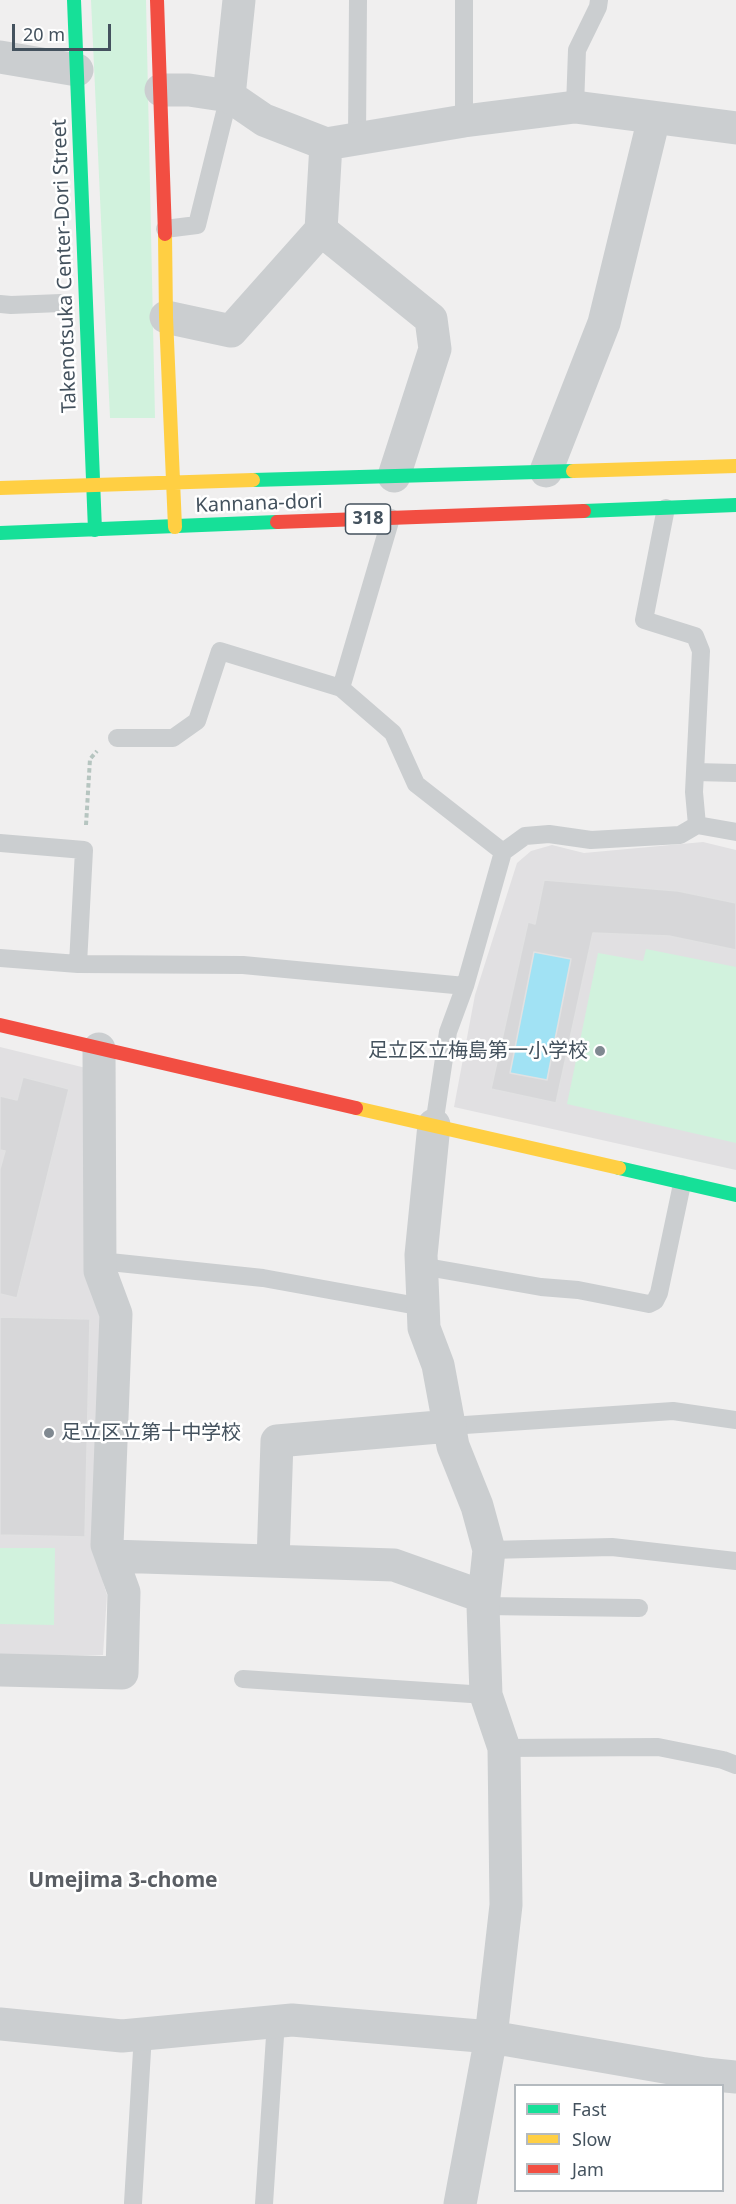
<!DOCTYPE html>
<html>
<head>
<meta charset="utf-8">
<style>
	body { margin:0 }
	#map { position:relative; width:736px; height:2204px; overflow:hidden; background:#f0efef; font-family:"Noto Sans",sans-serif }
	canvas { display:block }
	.legend { position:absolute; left:514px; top:2084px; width:210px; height:108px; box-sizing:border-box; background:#fff; border:2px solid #b4babf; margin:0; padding:8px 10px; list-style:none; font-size:18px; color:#44525e }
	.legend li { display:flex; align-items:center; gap:12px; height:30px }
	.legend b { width:30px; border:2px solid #b4babf }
	.scale { position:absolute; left:12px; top:24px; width:99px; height:27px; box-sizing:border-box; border:3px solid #44525e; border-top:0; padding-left:8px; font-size:18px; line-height:21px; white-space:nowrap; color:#44525e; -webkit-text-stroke:4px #fff; paint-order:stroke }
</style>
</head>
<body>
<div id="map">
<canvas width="736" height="2204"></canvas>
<ul class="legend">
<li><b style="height:8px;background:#16e098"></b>Fast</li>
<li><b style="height:8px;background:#ffcf43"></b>Slow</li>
<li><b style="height:8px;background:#f24e42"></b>Jam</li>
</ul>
<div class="scale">20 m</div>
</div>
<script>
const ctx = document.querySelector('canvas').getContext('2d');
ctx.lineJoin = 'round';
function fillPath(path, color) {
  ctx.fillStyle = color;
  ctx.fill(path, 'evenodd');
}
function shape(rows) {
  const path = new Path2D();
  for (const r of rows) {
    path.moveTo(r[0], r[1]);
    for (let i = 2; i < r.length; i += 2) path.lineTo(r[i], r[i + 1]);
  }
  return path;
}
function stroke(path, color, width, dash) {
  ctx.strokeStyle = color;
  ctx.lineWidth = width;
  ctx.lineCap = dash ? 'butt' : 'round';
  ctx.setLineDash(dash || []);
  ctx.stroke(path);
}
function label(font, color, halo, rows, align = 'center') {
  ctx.font = font + ' "Noto Sans","Noto Sans JP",sans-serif';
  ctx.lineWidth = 5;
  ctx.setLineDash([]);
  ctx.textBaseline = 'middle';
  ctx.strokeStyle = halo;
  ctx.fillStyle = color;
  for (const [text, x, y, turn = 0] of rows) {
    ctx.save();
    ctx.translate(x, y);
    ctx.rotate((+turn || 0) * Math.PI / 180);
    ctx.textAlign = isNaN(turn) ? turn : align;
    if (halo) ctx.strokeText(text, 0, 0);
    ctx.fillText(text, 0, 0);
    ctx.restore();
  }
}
const education = shape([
	[703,842,736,850,736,1170,454,1107,475,995,517,863,531,851,552,845,584,853],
	[0,1047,86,1068,103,1318,93,1549,107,1595,103,1655,0,1656]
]);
const green = shape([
	[91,0,146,0,155,418,110,418],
	[646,949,736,967,736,1143,567,1104,598,953,643,961],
	[0,1548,55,1548,54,1625,0,1624]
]);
const water = shape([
	[534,952,571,959,547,1080,510,1073]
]);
const building = shape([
	[544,880,678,891,736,903,736,950,669,936,593,933,556,1103,491,1089,528,922,535,924,544,880],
	[534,952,571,959,547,1080,510,1073,534,952],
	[23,1077,69,1089,17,1298,0,1294,0,1169,5,1151,0,1150,0,1096,17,1100,23,1077],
	[0,1317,90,1319,85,1537,0,1535,0,1317]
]);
const path = shape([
	[86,825,90,759,97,751]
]);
const lane = shape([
	[464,0,464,121],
	[575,107,577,50,598,7,599,0],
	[357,139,358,0],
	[165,229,197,225,229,96],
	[0,304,11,305,61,303],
	[666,508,644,620,695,636,701,651,694,792,697,825],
	[341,688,391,518],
	[117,738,173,738,197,721,220,651,341,688,393,733,416,784,503,852],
	[695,772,736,773],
	[0,843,84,850,78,964],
	[0,958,78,964,243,965,465,986],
	[434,1125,448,1032,465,986,503,852,525,836,549,834,591,840,680,835,697,825,736,832],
	[100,1261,263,1278,423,1307],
	[421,1266,541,1287,578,1290,649,1304,655,1301,659,1293,682,1184],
	[450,1426,673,1411,736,1420],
	[489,1550,612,1547,736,1561],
	[483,1606,639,1608],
	[243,1679,486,1695],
	[504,1748,658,1747,723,1760,736,1765],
	[133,2203,143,2034],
	[264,2204,276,2021]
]);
const street = shape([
	[0,57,77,70],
	[161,90,189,90,229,96,264,120,326,144,464,121,575,107,736,128],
	[229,96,239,0],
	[326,144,321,230,431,319,435,349,394,476],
	[166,317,231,331,321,230],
	[546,471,604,323,654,118],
	[434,1125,421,1255,424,1328,438,1365,453,1446,477,1506,489,1550,483,1606,486,1695,504,1748,506,1905,491,2037,460,2204],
	[111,1556,394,1565,484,1597],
	[273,1561,277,1441,450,1426],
	[0,1670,122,1673,124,1592,107,1545,116,1314,100,1271,99,1049],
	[0,2024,122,2036,292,2020,491,2037,705,2074,736,2077]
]);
const fast = shape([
	[74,0,95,530],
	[253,480,573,471],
	[584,511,736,505],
	[0,533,277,522],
	[619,1168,736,1195]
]);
const slow = shape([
	[165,234,166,317,175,527],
	[573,471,736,466],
	[0,488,253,480],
	[356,1108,619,1168]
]);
const jam = shape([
	[157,0,165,234],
	[277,522,584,511],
	[0,1025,356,1108]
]);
const markers = [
	[600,1051,6,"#808991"],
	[49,1433,6,"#808991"]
];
const shields = [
	[368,519,45]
];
const shieldNames = [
	["318",368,519]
];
const streetNames = [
	["Takenotsuka Center-Dori Street",65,266,-92],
	["Kannana-dori",259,504,-2]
];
const poiNames = [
	["足立区立梅島第一小学校",588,1051],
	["足立区立第十中学校",61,1433,"left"]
];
const neighbourhoodNames = [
	["Umejima 3-chome",123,1881]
];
fillPath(education, '#e1e0e2');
fillPath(green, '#d1f2dd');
fillPath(water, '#a1e2f4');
fillPath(building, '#d7d7d9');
stroke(building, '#e1e1e2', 1.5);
stroke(path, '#b6c5c0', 4, [4.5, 3]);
stroke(lane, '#cbced0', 18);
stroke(street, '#cbced0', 33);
stroke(fast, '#16e098', 14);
stroke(slow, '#ffcf43', 14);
stroke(jam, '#f24e42', 14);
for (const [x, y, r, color] of markers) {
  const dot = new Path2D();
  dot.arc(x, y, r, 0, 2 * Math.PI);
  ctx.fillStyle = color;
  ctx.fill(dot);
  stroke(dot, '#fff', 2);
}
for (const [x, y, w] of shields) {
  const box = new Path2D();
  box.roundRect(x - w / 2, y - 15, w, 30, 4.5);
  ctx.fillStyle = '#fff';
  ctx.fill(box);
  stroke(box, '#44525e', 1.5);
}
label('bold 18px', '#44525e', null, shieldNames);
label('20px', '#44525e', '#fff', streetNames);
label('20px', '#44525e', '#fff', poiNames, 'right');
label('bold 21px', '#5a5e64', '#fff', neighbourhoodNames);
</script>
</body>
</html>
